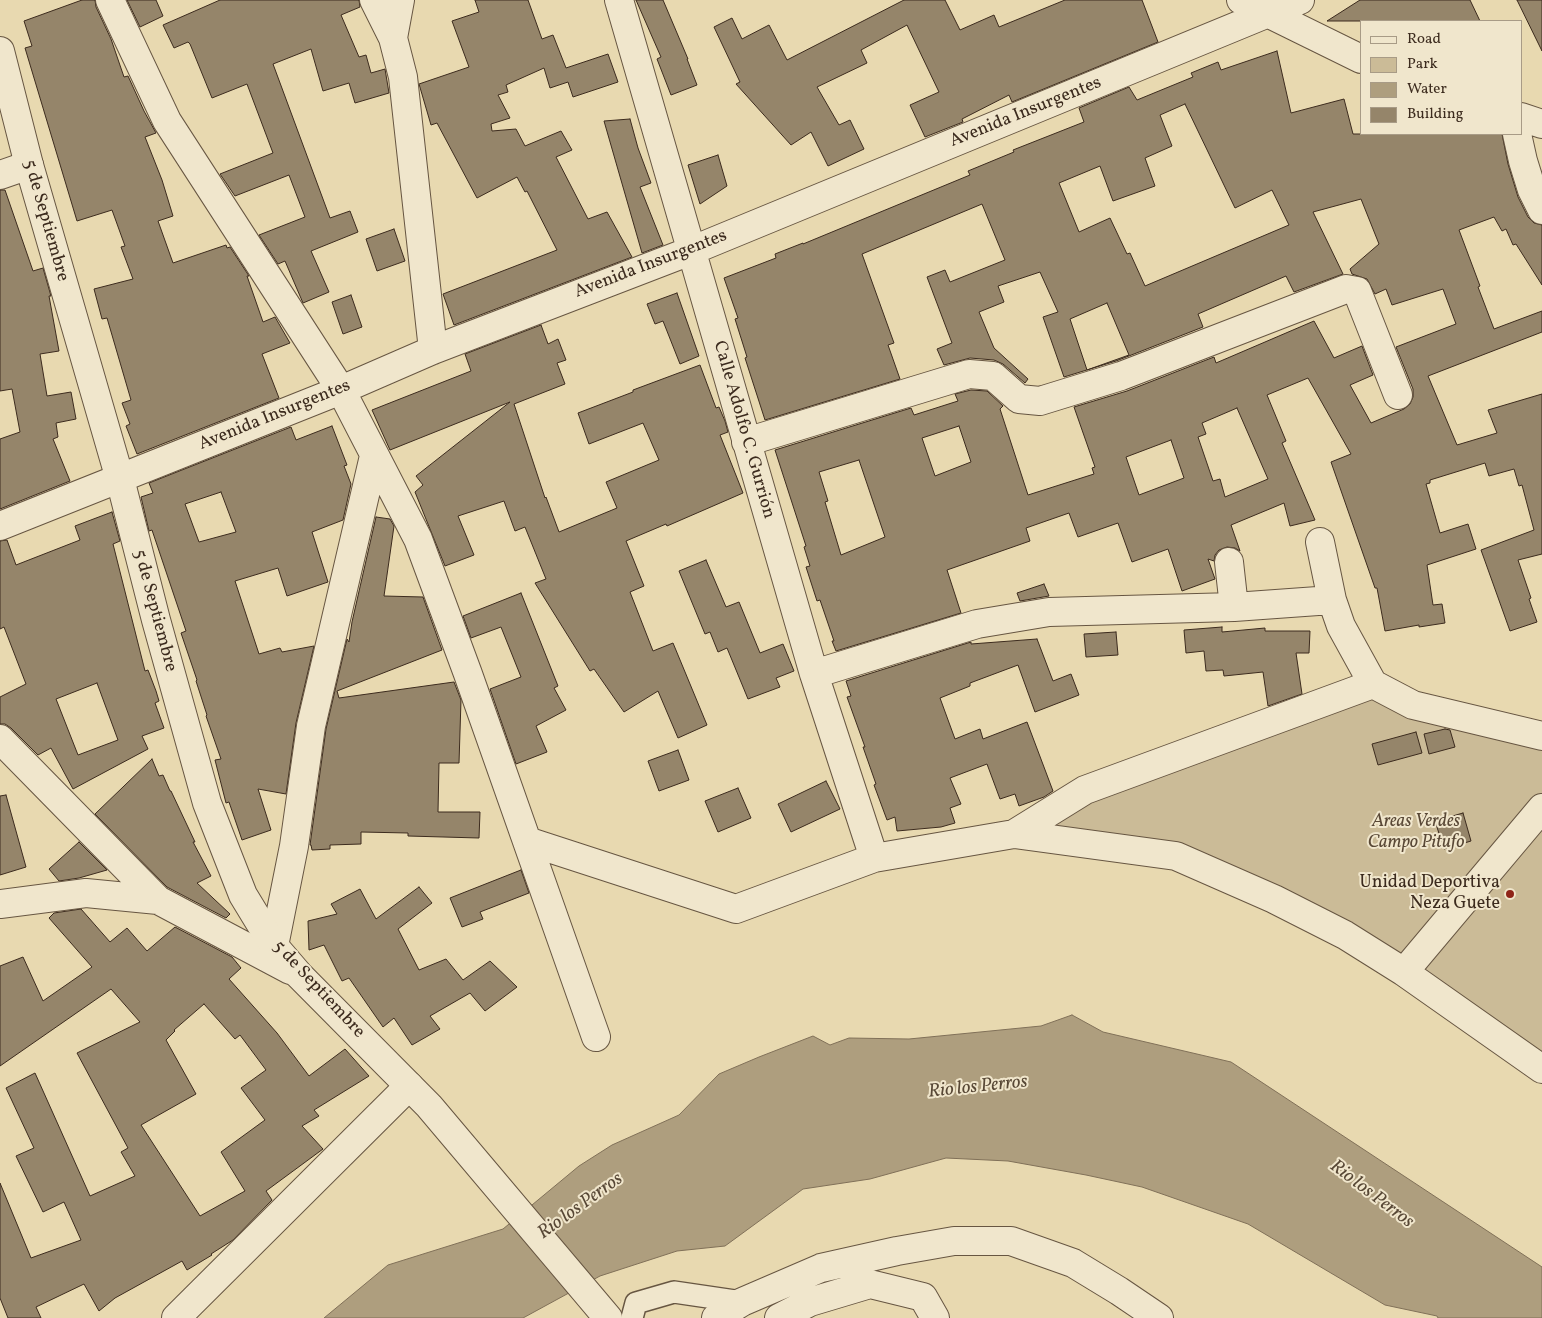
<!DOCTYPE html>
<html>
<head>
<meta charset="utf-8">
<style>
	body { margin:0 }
	#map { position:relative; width:1542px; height:1318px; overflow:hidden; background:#e8d9b0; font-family:Vollkorn,serif }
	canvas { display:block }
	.legend { position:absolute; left:1360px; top:20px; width:162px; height:115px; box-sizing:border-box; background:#f0e6cc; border:1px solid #a89b86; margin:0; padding:6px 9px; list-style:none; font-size:15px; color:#3c2b1e }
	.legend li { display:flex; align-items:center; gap:10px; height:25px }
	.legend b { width:25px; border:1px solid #a89b86 }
</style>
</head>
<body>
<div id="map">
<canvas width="1542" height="1318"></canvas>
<ul class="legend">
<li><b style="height:6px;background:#f0e6cc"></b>Road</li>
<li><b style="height:14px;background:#cbbb97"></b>Park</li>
<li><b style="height:14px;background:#ae9e7e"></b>Water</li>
<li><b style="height:14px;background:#95856a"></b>Building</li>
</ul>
</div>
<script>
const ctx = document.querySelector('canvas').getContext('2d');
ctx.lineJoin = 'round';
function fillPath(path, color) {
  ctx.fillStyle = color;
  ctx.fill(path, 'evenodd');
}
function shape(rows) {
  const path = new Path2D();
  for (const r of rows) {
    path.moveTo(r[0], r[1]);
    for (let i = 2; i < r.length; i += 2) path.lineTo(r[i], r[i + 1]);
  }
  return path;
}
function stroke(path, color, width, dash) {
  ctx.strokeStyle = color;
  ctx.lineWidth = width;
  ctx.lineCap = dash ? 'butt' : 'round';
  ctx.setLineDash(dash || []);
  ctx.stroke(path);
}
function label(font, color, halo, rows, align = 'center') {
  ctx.font = font + ' Vollkorn,serif';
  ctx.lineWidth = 4;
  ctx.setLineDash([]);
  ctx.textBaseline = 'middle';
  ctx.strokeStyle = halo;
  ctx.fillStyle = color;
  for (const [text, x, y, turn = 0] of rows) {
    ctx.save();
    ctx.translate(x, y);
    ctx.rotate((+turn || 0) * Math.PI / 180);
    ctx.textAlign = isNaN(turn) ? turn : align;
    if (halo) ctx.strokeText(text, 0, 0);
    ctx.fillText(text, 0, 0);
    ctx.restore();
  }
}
const green = shape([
	[1373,684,1542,736,1542,1069,1404,972,1176,856,1014,834]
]);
const water = shape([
	[1072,1015,1103,1032,1231,1062,1542,1267,1542,1318,1438,1318,1437,1316,1385,1305,1248,1224,1142,1187,1086,1175,1008,1161,946,1158,870,1179,803,1189,725,1246,677,1251,600,1276,523,1318,324,1318,388,1265,503,1229,579,1166,612,1145,679,1115,719,1074,759,1057,813,1036,830,1045,849,1038,909,1039,1041,1026,1072,1015]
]);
const building = shape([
	[82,0,95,0,96,7,111,39,124,77,128,76,144,111,156,133,145,137,162,180,173,216,158,221,173,263,226,245,227,248,230,247,249,276,247,276,263,322,275,317,290,343,262,354,279,398,137,454,126,426,130,424,122,403,131,400,107,318,102,319,94,289,133,279,121,247,125,246,112,210,77,221,25,48,32,46,24,21,82,0],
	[127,0,156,0,163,16,140,27,127,0],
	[220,0,359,0,360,7,341,15,359,57,366,55,371,73,385,69,389,93,355,103,349,83,323,91,311,49,273,64,330,218,350,211,358,232,311,251,329,292,303,303,285,261,278,264,259,235,305,217,289,175,235,196,220,174,273,153,247,84,212,98,190,44,188,42,174,48,163,25,220,0],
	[475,0,528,0,542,39,553,35,566,68,608,54,618,82,573,97,568,82,550,88,544,68,506,85,508,92,498,95,510,118,491,124,492,131,516,129,525,146,561,131,572,150,556,157,588,219,607,212,632,257,454,325,443,294,557,250,527,191,525,192,517,177,477,198,437,123,431,125,419,84,469,67,452,21,479,12,475,0],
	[636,0,663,0,688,59,687,59,697,85,671,95,657,59,661,57,636,0],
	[904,0,945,0,960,30,994,15,999,27,1065,0,1142,0,1158,42,1012,102,1009,95,962,119,963,122,925,137,910,105,939,92,907,25,861,50,867,63,817,87,839,125,850,120,864,149,828,166,811,132,791,145,736,84,740,82,714,27,732,18,742,39,769,25,787,60,904,0],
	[1360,0,1470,0,1480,21,1327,21,1360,0],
	[1517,0,1542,0,1542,51,1517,0],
	[1277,51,1291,113,1344,99,1353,134,1502,134,1508,164,1518,197,1528,217,1534,223,1542,225,1542,285,1516,244,1513,245,1506,229,1502,231,1494,217,1459,230,1480,286,1478,287,1494,329,1542,311,1542,332,1428,376,1457,445,1497,433,1488,410,1542,394,1542,554,1518,560,1531,598,1529,599,1537,622,1510,631,1481,550,1534,530,1522,485,1519,486,1514,469,1489,476,1485,463,1430,480,1430,483,1426,484,1440,533,1468,524,1476,549,1427,565,1433,605,1442,604,1445,623,1419,627,1419,625,1385,631,1377,588,1375,588,1331,462,1351,454,1308,378,1267,395,1286,441,1282,443,1315,520,1290,526,1284,503,1231,525,1240,551,1235,548,1227,547,1219,550,1215,555,1214,561,1208,559,1215,579,1182,591,1168,549,1132,562,1118,523,1078,537,1069,513,1026,528,1030,541,947,570,961,613,836,651,832,641,834,641,820,600,817,601,806,567,810,566,804,547,806,546,775,450,911,408,914,415,958,401,955,394,971,390,987,391,1003,406,1000,409,1028,495,1094,474,1092,468,1095,467,1074,407,1127,391,1214,357,1216,363,1314,321,1334,358,1362,346,1373,375,1350,385,1371,423,1404,409,1410,404,1413,397,1413,389,1396,347,1456,324,1443,289,1392,305,1386,289,1375,294,1367,279,1352,274,1350,269,1379,244,1361,199,1313,212,1343,274,1294,292,1286,276,1198,314,1203,327,1116,361,1064,377,1043,317,1058,312,1040,272,998,286,1004,302,979,312,994,348,1028,379,1025,383,1003,364,994,360,970,358,944,365,937,349,952,343,927,277,945,270,950,282,1005,260,982,204,862,254,894,343,888,345,900,379,765,420,745,358,747,357,735,319,738,318,724,278,776,258,775,254,803,243,803,244,970,175,968,171,1014,152,1013,150,1084,122,1079,108,1129,87,1137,100,1193,77,1191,73,1218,62,1221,70,1277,51],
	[1185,104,1235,208,1272,190,1289,225,1145,286,1130,253,1127,254,1110,218,1079,232,1059,183,1100,166,1113,201,1155,186,1145,158,1172,146,1160,115,1185,104],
	[1107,303,1129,355,1087,370,1070,319,1107,303],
	[1237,408,1268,479,1225,497,1220,479,1213,481,1198,437,1206,434,1202,423,1237,408],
	[959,426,971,462,935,476,922,438,959,426],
	[1171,440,1184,478,1139,495,1126,457,1171,440],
	[859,460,885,537,841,555,825,502,828,501,819,472,859,460],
	[630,119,638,148,651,183,640,187,663,245,642,253,604,121,630,119],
	[718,155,727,186,700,204,688,165,718,155],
	[0,190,5,190,33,271,43,268,51,296,49,296,59,351,40,354,47,396,71,392,76,419,56,423,58,437,53,439,70,481,0,509,0,439,20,432,12,389,0,391,0,190],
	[394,229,405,261,377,271,366,239,394,229],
	[677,293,699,356,680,364,663,321,655,324,647,304,677,293],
	[351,295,362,327,343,334,332,302,351,295],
	[541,325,548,344,558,339,566,360,557,363,565,384,514,404,545,498,546,497,559,532,617,508,606,482,659,460,643,423,589,444,578,413,633,392,633,390,700,365,716,408,719,407,725,421,728,432,720,435,743,493,667,526,666,524,626,541,644,586,630,592,653,651,673,643,707,725,678,738,658,691,624,712,594,669,590,671,535,583,546,579,525,527,515,531,504,501,458,516,474,555,445,566,415,492,423,485,416,476,510,402,390,450,372,410,471,371,465,354,541,325],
	[332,426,347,465,344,466,351,484,343,520,312,532,328,582,287,596,278,568,235,581,259,654,280,648,282,652,314,646,296,723,286,794,258,789,271,830,242,840,229,802,226,803,215,760,221,759,206,716,207,715,196,681,197,680,181,633,186,631,152,530,149,531,141,497,153,493,149,483,291,427,296,440,332,426],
	[221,492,236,532,199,542,185,504,221,492],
	[112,512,120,541,113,544,145,671,148,670,156,691,159,701,155,703,164,728,142,736,148,749,73,789,51,748,38,755,11,728,5,724,0,724,0,697,26,684,4,627,0,629,0,541,7,540,16,565,80,540,75,526,112,512],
	[97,683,118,740,78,755,56,699,97,683],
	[376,517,390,519,394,526,384,596,423,597,442,650,337,691,339,698,454,682,461,700,459,763,439,763,438,812,480,812,479,838,408,836,408,833,361,832,361,844,330,845,330,849,312,850,311,845,310,845,326,729,347,639,349,642,352,622,376,517],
	[706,560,726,607,739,602,760,653,783,644,794,671,776,678,780,687,748,699,727,648,718,652,710,632,705,634,679,571,706,560],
	[1044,584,1049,596,1020,601,1017,593,1044,584],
	[521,593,558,686,554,688,566,710,536,726,547,752,516,764,490,689,521,677,501,627,471,638,463,616,521,593],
	[1222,627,1222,632,1265,628,1265,631,1310,631,1309,653,1296,653,1302,694,1268,706,1263,672,1224,676,1223,670,1206,671,1204,651,1186,653,1184,630,1222,627],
	[1116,632,1118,655,1086,657,1084,634,1116,632],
	[1037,639,1053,681,1071,674,1079,695,1035,712,1018,665,970,683,970,686,940,698,955,739,980,729,983,739,1027,722,1053,791,1044,797,1019,806,1015,794,1000,799,987,764,950,778,961,804,950,808,955,823,941,827,897,831,895,817,887,820,874,785,876,784,863,747,865,747,847,697,851,696,846,681,971,642,971,644,1037,639],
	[1445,729,1450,730,1455,747,1429,754,1424,734,1445,729],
	[1416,732,1422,753,1378,765,1372,744,1416,732],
	[678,750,689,780,659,791,648,761,678,750],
	[152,759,159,776,163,775,170,791,171,791,195,842,193,842,211,876,197,883,230,914,226,918,167,887,95,814,152,759],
	[826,781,840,809,791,832,778,804,826,781],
	[738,788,751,818,718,832,705,801,738,788],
	[6,795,26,867,0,875,0,796,6,795],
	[1463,813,1471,841,1444,849,1435,821,1463,813],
	[79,842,107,870,79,878,59,881,49,869,79,842],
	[521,870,529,893,480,912,483,919,462,927,450,898,521,870],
	[419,887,432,903,398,929,419,970,446,959,463,980,490,961,517,987,485,1011,470,993,430,1016,440,1029,412,1045,394,1018,383,1027,349,978,342,981,324,945,309,950,308,921,337,914,331,904,360,889,376,919,419,887],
	[81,909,110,942,127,928,147,951,175,927,232,957,241,968,229,979,277,1033,309,1076,345,1049,369,1076,314,1110,319,1116,302,1126,323,1149,266,1191,272,1200,233,1240,211,1254,212,1255,187,1270,182,1261,115,1298,99,1311,84,1284,36,1307,41,1318,8,1318,0,1298,0,1183,31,1258,81,1240,64,1202,43,1212,16,1156,34,1148,6,1088,35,1073,90,1196,135,1176,121,1152,128,1148,77,1053,140,1022,111,989,0,1066,0,966,23,957,43,1001,92,967,49,918,54,913,81,909],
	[204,1004,235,1039,240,1035,266,1070,241,1088,265,1120,221,1152,245,1191,200,1216,141,1125,196,1094,166,1040,175,1031,174,1030,204,1004]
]);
const pedestrian = shape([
	[632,1318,636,1303,674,1292,742,1302,748,1300]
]);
const minor = shape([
	[110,0,167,121,341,390,418,539,468,674,596,1037],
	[374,0,393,38],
	[400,0,393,38,403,77,433,350],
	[619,0,814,674,874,858],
	[1241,0,1361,59],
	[1521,117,1542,124],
	[1517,134,1523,161,1532,190,1542,210],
	[0,175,29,165],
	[746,442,969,374,993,376,1019,399,1040,401,1121,376,1346,289,1357,291,1398,395],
	[0,526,341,390,433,350,693,250,1300,0],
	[1320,542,1332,600],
	[1229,562,1234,607],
	[814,674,977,624,1049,612,1234,607,1332,600,1341,626,1373,684,1413,705,1542,736],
	[0,739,158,900],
	[1014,834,1085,790,1373,684],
	[527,841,736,909,874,858,1014,834,1176,856,1274,899,1345,935,1404,972,1542,1069],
	[0,904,86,893,158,900,290,970],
	[274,946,294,846,311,726,374,456],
	[1404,972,1542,808],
	[176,1318,409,1086],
	[716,1318,742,1302,821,1268,897,1251,954,1241,1011,1241,1073,1263,1119,1291,1159,1318],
	[779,1318,810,1302,870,1284,923,1297,935,1318]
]);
const tertiary = shape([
	[0,51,29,165,120,479,156,620,207,803,243,895,274,946,299,975,429,1106,608,1318]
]);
const markers = [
	[1510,894,5,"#8f2418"]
];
const streetNames = [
	["Avenida Insurgentes",1026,113,-22],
	["5 de Septiembre",45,221,74],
	["Avenida Insurgentes",651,265,-21],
	["Avenida Insurgentes",275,416,-22],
	["Calle Adolfo C. Gurrión",743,430,74],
	["5 de Septiembre",154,611,75],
	["5 de Septiembre",318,990,47]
];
const parkNames = [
	["Areas Verdes",1416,823],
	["Campo Pitufo",1416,844]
];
const poiNames = [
	["Unidad Deportiva",1500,884],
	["Neza Guete",1500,905]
];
const waterNames = [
	["Rio los Perros",978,1088,-6],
	["Rio los Perros",1371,1195,37],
	["Rio los Perros",581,1207,-36]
];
fillPath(green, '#cbbb97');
fillPath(water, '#ae9e7e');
stroke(water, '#807058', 1);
fillPath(building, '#95856a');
stroke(building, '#3c2b1e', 1);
stroke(pedestrian, '#675642', 24);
stroke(minor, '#675642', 30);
stroke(tertiary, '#675642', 30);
stroke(pedestrian, '#f0e6cc', 21);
stroke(minor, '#f0e6cc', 28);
stroke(tertiary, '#f0e6cc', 28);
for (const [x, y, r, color] of markers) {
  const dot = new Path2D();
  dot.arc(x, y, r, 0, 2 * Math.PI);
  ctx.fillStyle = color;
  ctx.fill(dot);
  stroke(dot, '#f0e6cc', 2);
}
label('18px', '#3c2b1e', '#f0e6cc', streetNames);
label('italic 18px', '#594836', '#f0e6cc', parkNames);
label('18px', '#3c2b1e', '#f0e6cc', poiNames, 'right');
label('italic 19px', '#584836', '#f0e6cc', waterNames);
</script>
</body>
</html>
